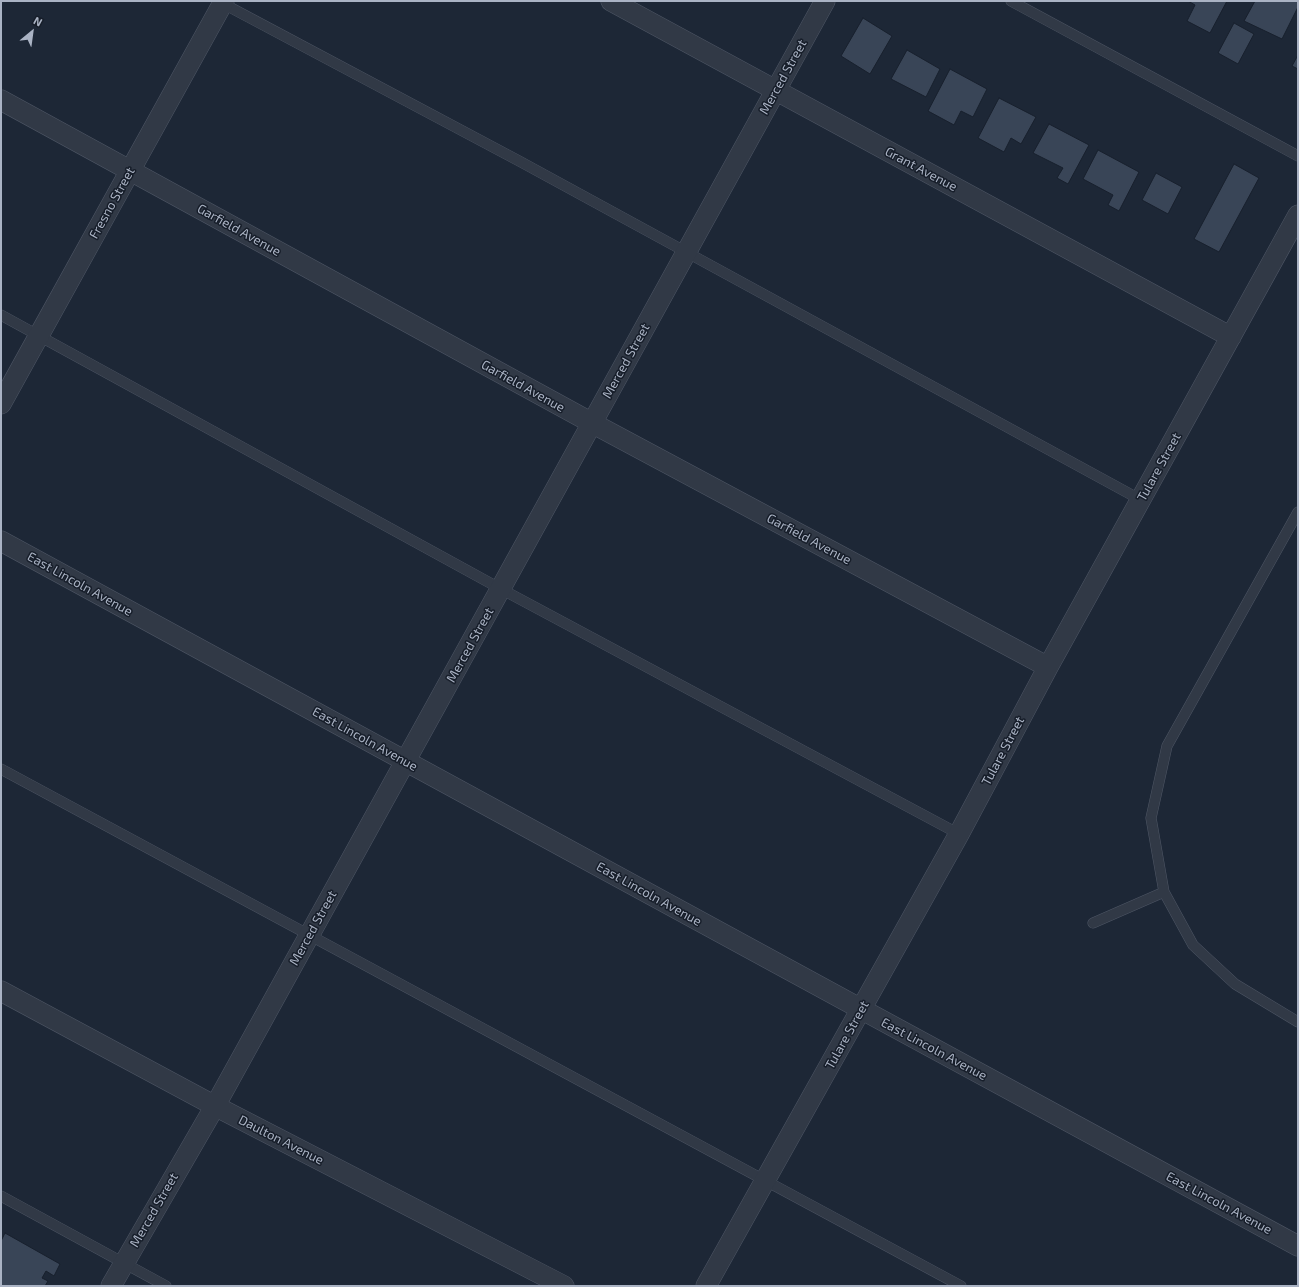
<!DOCTYPE html>
<html>
<head>
<meta charset="utf-8">
<style>
	body { margin:0 }
	#map { position:relative; width:1299px; height:1287px; overflow:hidden; background:#1d2736; font-family:"Exo 2",sans-serif }
	canvas { display:block }
	.frame { position:absolute; inset:0; border:2px solid #aab3c4; pointer-events:none }
	.north { position:absolute; left:12px; top:12px; width:40px; height:40px; -webkit-text-stroke:3px #171e2a; paint-order:stroke; rotate:29deg; font-size:11px; font-weight:700; line-height:16px; text-align:center; color:#aab3c4 }
	.north::after { content:''; display:block; margin:auto; width:14px; height:18px; background:#aab3c4; clip-path:polygon(50% 0,100% 100%,50% 72%,0 100%) }
</style>
</head>
<body>
<div id="map">
<canvas width="1299" height="1287"></canvas>
<div class="frame"></div>
<div class="north">N</div>
</div>
<script>
const ctx = document.querySelector('canvas').getContext('2d');
ctx.lineJoin = 'round';
function fillPath(path, color) {
  ctx.fillStyle = color;
  ctx.fill(path, 'evenodd');
}
function shape(rows) {
  const path = new Path2D();
  for (const r of rows) {
    path.moveTo(r[0], r[1]);
    for (let i = 2; i < r.length; i += 2) path.lineTo(r[i], r[i + 1]);
  }
  return path;
}
function stroke(path, color, width, dash) {
  ctx.strokeStyle = color;
  ctx.lineWidth = width;
  ctx.lineCap = dash ? 'butt' : 'round';
  ctx.setLineDash(dash || []);
  ctx.stroke(path);
}
function label(font, color, halo, rows, align = 'center') {
  ctx.font = font + ' "Exo 2",sans-serif';
  ctx.lineWidth = 3;
  ctx.setLineDash([]);
  ctx.textBaseline = 'middle';
  ctx.strokeStyle = halo;
  ctx.fillStyle = color;
  for (const [text, x, y, turn = 0] of rows) {
    ctx.save();
    ctx.translate(x, y);
    ctx.rotate((+turn || 0) * Math.PI / 180);
    ctx.textAlign = isNaN(turn) ? turn : align;
    if (halo) ctx.strokeText(text, 0, 0);
    ctx.fillText(text, 0, 0);
    ctx.restore();
  }
}
const building = shape([
	[1188,1,1227,1,1210,33,1187,21,1195,5,1188,1],
	[1255,1,1298,1,1298,7,1282,39,1244,21,1255,1],
	[863,18,892,36,870,74,841,56,863,18],
	[1234,23,1254,34,1238,64,1218,53,1234,23],
	[907,50,940,69,926,97,891,79,907,50],
	[1298,55,1298,69,1292,66,1298,55],
	[950,69,987,89,973,117,961,111,954,125,928,111,950,69],
	[999,98,1036,117,1021,144,1011,138,1004,152,978,138,999,98],
	[1049,124,1089,145,1068,184,1057,178,1063,168,1033,153,1049,124],
	[1098,150,1139,172,1119,211,1108,205,1113,195,1083,179,1098,150],
	[1234,164,1259,178,1219,252,1194,239,1234,164],
	[1156,173,1182,187,1168,214,1142,200,1156,173],
	[5,1233,60,1264,54,1276,46,1271,42,1278,48,1281,45,1286,1,1286,1,1241,5,1233]
]);
const service = shape([
	[1011,1,1298,156],
	[220,2,521,162,1141,500],
	[1,315,501,589,959,834],
	[1298,512,1167,746,1151,818,1164,892,1193,945,1235,984,1298,1022],
	[1,769,961,1286],
	[1093,923,1164,892],
	[1,1196,166,1286]
]);
const minor = shape([
	[611,1,1231,337],
	[1,100,592,423,1048,667],
	[1,404,224,1],
	[1,541,861,1009,1298,1246],
	[1,991,215,1106,564,1286],
	[111,1286,215,1106,825,1],
	[706,1286,959,834,1048,667,1298,215]
]);
const streetNames = [
	["Merced Street",783,77,-61],
	["Grant Avenue",921,169,28],
	["Fresno Street",112,203,-61],
	["Garfield Avenue",239,230,29],
	["Merced Street",626,361,-61],
	["Garfield Avenue",523,386,29],
	["Tulare Street",1159,467,-61],
	["Garfield Avenue",809,539,28],
	["East Lincoln Avenue",80,584,29],
	["Merced Street",470,645,-61],
	["East Lincoln Avenue",365,739,29],
	["Tulare Street",1003,751,-62],
	["East Lincoln Avenue",649,894,29],
	["Merced Street",313,928,-61],
	["Tulare Street",847,1035,-61],
	["East Lincoln Avenue",934,1049,28],
	["Daulton Avenue",281,1140,27],
	["East Lincoln Avenue",1219,1203,28],
	["Merced Street",154,1210,-60]
];
fillPath(building, '#394557');
stroke(building, '#18202d', 1);
stroke(service, '#4e5665', 11);
stroke(minor, '#4e5665', 21);
stroke(service, '#313946', 10);
stroke(minor, '#313946', 20);
label('13px', '#aab3c4', '#171e2a', streetNames);
</script>
</body>
</html>
